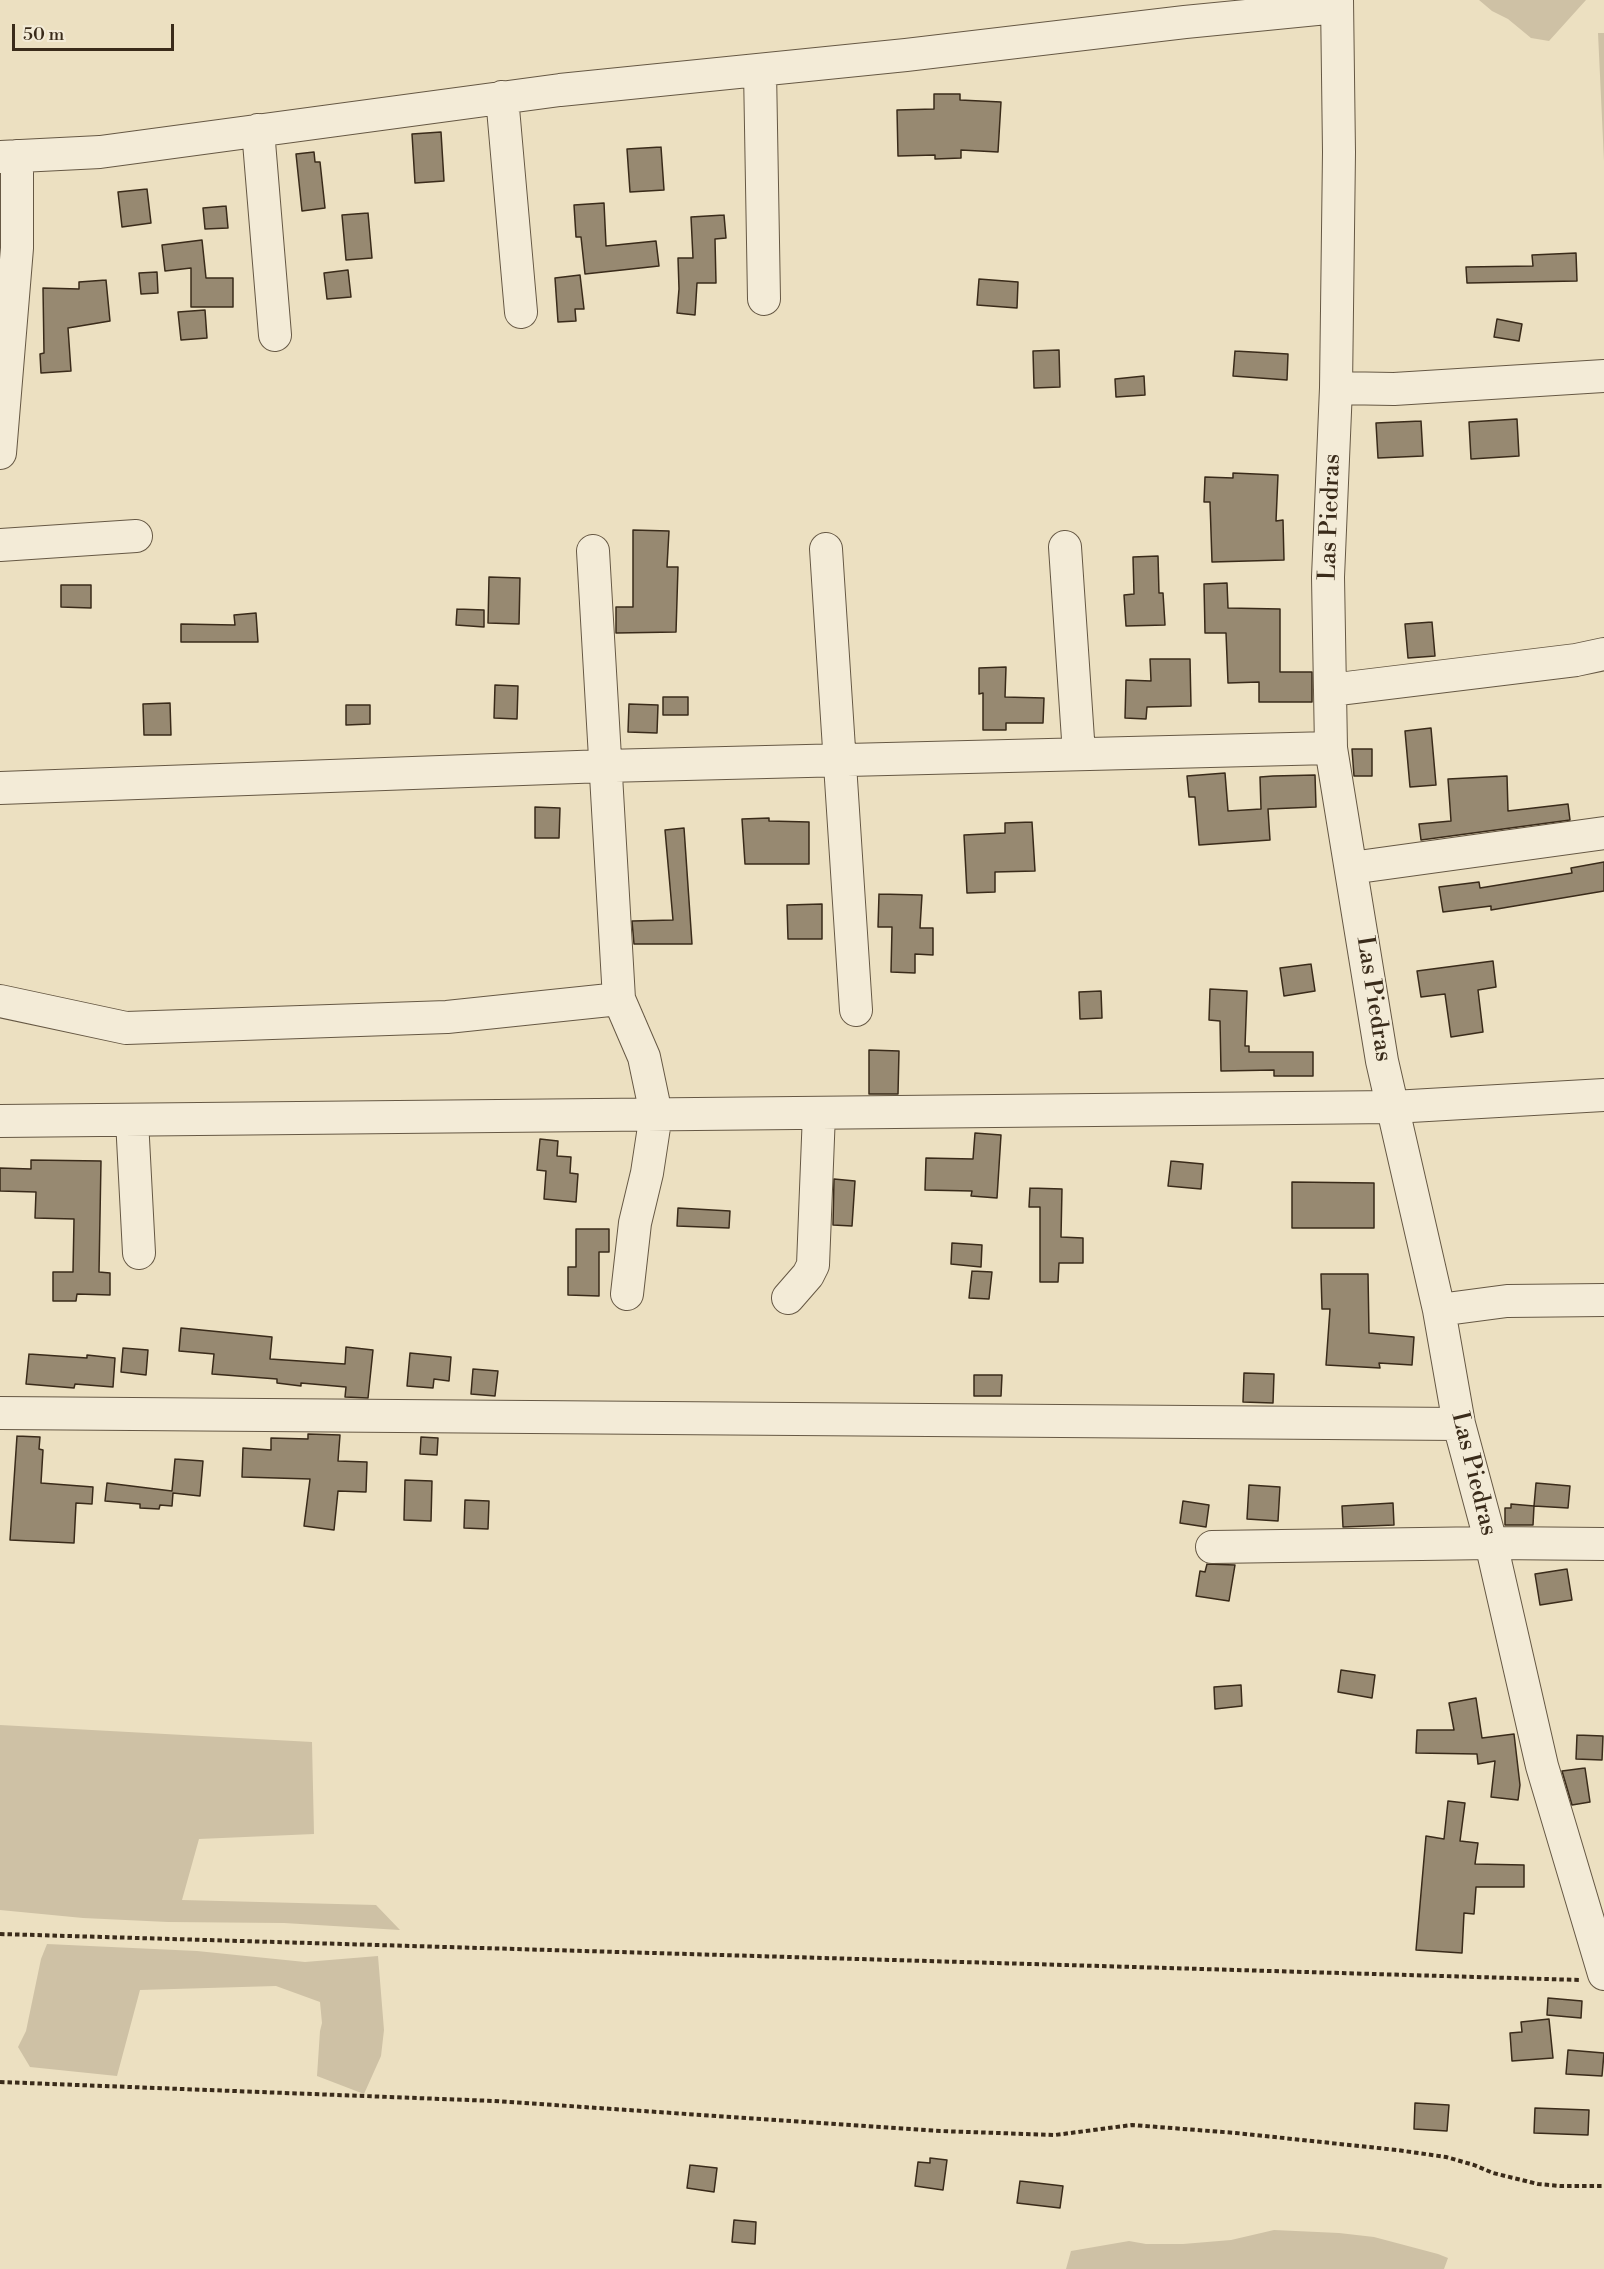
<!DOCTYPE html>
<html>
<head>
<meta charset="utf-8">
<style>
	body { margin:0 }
	#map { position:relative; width:1604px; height:2269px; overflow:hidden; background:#ece0c1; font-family:"Libre Bodoni",serif }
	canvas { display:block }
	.scale { position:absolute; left:12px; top:24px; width:162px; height:27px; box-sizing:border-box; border:3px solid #3a2b1a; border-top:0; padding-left:8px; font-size:18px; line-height:21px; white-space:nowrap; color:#3a2b1a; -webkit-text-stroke:4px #f3ebd7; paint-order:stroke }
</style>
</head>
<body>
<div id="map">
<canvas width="1604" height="2269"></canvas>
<div class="scale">50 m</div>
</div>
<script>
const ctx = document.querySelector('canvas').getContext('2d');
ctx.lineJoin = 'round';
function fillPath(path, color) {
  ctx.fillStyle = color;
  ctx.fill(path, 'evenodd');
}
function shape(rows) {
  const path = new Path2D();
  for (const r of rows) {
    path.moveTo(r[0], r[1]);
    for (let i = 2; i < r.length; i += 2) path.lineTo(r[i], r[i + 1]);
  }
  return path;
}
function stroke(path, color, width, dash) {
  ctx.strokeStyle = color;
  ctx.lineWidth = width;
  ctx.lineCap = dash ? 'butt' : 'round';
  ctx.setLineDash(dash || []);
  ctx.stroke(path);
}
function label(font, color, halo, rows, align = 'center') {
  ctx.font = font + ' "Libre Bodoni",serif';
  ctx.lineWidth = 4.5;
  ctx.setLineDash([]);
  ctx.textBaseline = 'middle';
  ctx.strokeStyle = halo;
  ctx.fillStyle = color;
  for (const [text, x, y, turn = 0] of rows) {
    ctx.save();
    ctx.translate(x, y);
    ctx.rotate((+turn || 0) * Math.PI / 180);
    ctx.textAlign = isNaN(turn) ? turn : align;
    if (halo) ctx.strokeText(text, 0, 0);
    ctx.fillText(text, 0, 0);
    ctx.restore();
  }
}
const green = shape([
	[1479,0,1586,0,1549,41,1531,38,1508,19,1492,11],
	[1598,33,1604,33,1604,161],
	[0,1725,312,1742,314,1834,199,1839,182,1900,376,1905,400,1930,284,1923,168,1922,83,1918,0,1910],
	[47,1944,197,1951,305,1962,378,1956,384,2030,381,2056,364,2094,317,2076,320,2031,322,2023,320,2002,276,1986,140,1990,117,2076,30,2067,18,2047,26,2031,41,1959],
	[1274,2230,1339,2233,1374,2237,1438,2254,1448,2258,1444,2269,1066,2269,1071,2251,1129,2241,1146,2244,1183,2244,1231,2240]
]);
const building = shape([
	[934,94,960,94,960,100,1001,102,998,152,961,150,961,158,935,159,935,155,898,156,897,110,934,109,934,94],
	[441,132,444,181,415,183,412,134,441,132],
	[661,147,664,190,630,192,627,149,661,147],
	[314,152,315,162,320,162,325,208,302,211,296,154,314,152],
	[147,189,151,223,122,227,118,192,147,189],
	[604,203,606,246,656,241,659,266,585,274,581,237,576,237,574,205,604,203],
	[226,206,228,228,205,229,203,208,226,206],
	[368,213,372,258,346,260,342,215,368,213],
	[724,215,726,238,715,239,716,283,697,283,695,315,677,313,679,289,678,258,693,258,691,217,724,215],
	[202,240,206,278,233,278,233,307,191,307,191,268,165,271,162,245,202,240],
	[1576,253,1577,281,1467,283,1466,267,1533,266,1532,255,1576,253],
	[348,270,351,297,327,299,324,273,348,270],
	[157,272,158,293,141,294,139,273,157,272],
	[580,275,584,309,575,309,576,321,558,322,555,278,580,275],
	[979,279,1018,282,1017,308,977,305,979,279],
	[106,280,110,321,68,328,71,371,41,373,40,354,44,353,43,288,79,289,79,282,106,280],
	[205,310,207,338,181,340,178,312,205,310],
	[1497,319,1522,324,1519,341,1494,337,1497,319],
	[1059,350,1060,387,1034,388,1033,351,1059,350],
	[1235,351,1288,354,1287,380,1233,376,1235,351],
	[1144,376,1145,395,1116,397,1115,379,1144,376],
	[1517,419,1519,456,1471,459,1469,422,1517,419],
	[1421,421,1423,456,1378,458,1376,423,1421,421],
	[1233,473,1278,475,1276,521,1283,520,1284,560,1212,562,1210,502,1204,502,1205,477,1233,478,1233,473],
	[633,530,669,531,667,567,678,567,676,632,616,633,616,607,633,607,633,530],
	[1158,556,1159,593,1163,593,1165,625,1126,626,1124,595,1134,594,1133,557,1158,556],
	[489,577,520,578,519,624,488,623,489,577],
	[1227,583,1228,608,1280,609,1280,672,1312,672,1312,702,1259,702,1259,682,1228,683,1226,633,1205,633,1204,584,1227,583],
	[61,585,91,585,91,608,61,607,61,585],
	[457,609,484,610,484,627,456,625,457,609],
	[256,613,258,642,181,642,181,624,235,625,234,615,256,613],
	[1432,622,1435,656,1408,658,1405,624,1432,622],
	[1150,659,1190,659,1191,706,1147,707,1146,719,1125,718,1126,680,1151,681,1150,659],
	[1006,667,1005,697,1044,698,1043,723,1006,723,1006,730,983,730,983,693,979,694,979,668,1006,667],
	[495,685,518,686,517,719,494,718,495,685],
	[663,697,688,697,688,715,663,715,663,697],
	[170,703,171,735,144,735,143,704,170,703],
	[629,704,658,705,657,733,628,732,629,704],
	[346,705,370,705,370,724,346,725,346,705],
	[1431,728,1436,785,1410,787,1405,731,1431,728],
	[1352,749,1372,749,1372,776,1354,776,1352,749],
	[1225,773,1228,811,1261,809,1260,777,1273,776,1315,775,1316,807,1268,809,1270,840,1199,845,1195,797,1189,797,1187,776,1225,773],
	[1507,776,1508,811,1568,804,1570,820,1421,840,1419,824,1451,821,1448,779,1507,776],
	[535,807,560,808,559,838,535,838,535,807],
	[769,818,769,821,809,822,809,864,745,864,742,819,769,818],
	[1032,822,1035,871,995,872,995,892,967,893,964,835,1005,833,1005,823,1032,822],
	[684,828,692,944,634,944,632,921,673,920,665,830,684,828],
	[1604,862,1604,891,1491,910,1491,906,1443,912,1439,887,1479,882,1480,888,1572,873,1571,868,1604,862],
	[879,894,922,895,920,928,933,928,933,955,915,954,915,973,891,972,892,927,878,927,879,894],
	[822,904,822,939,788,939,787,905,822,904],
	[1493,961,1496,987,1478,990,1483,1032,1451,1037,1445,994,1421,997,1417,971,1493,961],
	[1311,964,1315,991,1284,996,1280,968,1311,964],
	[1210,989,1247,991,1245,1046,1249,1046,1249,1052,1313,1052,1313,1076,1274,1076,1274,1070,1221,1071,1220,1021,1209,1020,1210,989],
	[1101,991,1102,1018,1080,1019,1079,992,1101,991],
	[869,1050,899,1051,898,1094,869,1094,869,1050],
	[975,1133,1001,1135,997,1198,971,1196,972,1191,925,1190,926,1158,973,1159,975,1133],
	[540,1139,558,1141,557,1156,571,1157,570,1173,578,1174,576,1202,544,1199,546,1171,537,1170,540,1139],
	[31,1160,101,1161,99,1272,110,1273,110,1295,77,1294,76,1301,53,1301,53,1272,73,1272,74,1219,35,1218,36,1192,0,1191,0,1168,31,1169,31,1160],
	[1171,1161,1203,1164,1201,1189,1168,1186,1171,1161],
	[834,1179,855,1181,852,1226,833,1225,834,1179],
	[1292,1182,1374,1183,1374,1228,1292,1228,1292,1182],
	[1030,1188,1062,1189,1061,1237,1083,1238,1083,1263,1059,1263,1058,1282,1040,1282,1040,1207,1029,1207,1030,1188],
	[678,1208,730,1211,729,1228,677,1226,678,1208],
	[576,1229,609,1229,609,1252,599,1252,599,1296,568,1295,568,1267,576,1267,576,1229],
	[952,1243,982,1245,981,1267,951,1264,952,1243],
	[972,1271,992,1272,989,1299,969,1298,972,1271],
	[1321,1274,1368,1274,1369,1333,1414,1337,1412,1365,1379,1363,1380,1368,1326,1365,1330,1309,1322,1309,1321,1274],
	[181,1328,272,1337,270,1359,345,1364,346,1347,373,1350,368,1398,345,1397,346,1387,301,1383,301,1386,277,1383,277,1379,212,1374,214,1354,179,1351,181,1328],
	[123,1348,148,1350,146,1375,121,1372,123,1348],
	[410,1353,451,1357,449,1381,434,1379,433,1388,407,1386,410,1353],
	[29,1354,87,1358,87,1355,115,1358,113,1387,75,1384,74,1388,26,1384,29,1354],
	[473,1369,498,1371,495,1396,471,1394,473,1369],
	[1244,1373,1274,1374,1273,1403,1243,1402,1244,1373],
	[974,1375,1002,1375,1001,1396,974,1396,974,1375],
	[308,1434,340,1435,338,1461,367,1462,366,1492,338,1491,334,1530,304,1526,310,1479,242,1477,243,1448,271,1450,271,1438,308,1439,308,1434],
	[17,1436,40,1437,39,1449,43,1450,41,1483,93,1487,92,1504,76,1503,74,1543,10,1540,17,1436],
	[421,1437,438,1438,437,1455,420,1454,421,1437],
	[175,1459,203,1461,200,1496,173,1493,172,1506,160,1505,159,1509,140,1508,140,1504,105,1501,107,1483,172,1491,175,1459],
	[405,1480,432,1481,431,1521,404,1520,405,1480],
	[1536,1483,1570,1486,1568,1508,1534,1506,1536,1483],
	[1249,1485,1280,1487,1278,1521,1247,1519,1249,1485],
	[465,1500,489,1501,488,1529,464,1528,465,1500],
	[1183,1501,1209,1505,1206,1527,1180,1523,1183,1501],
	[1393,1503,1394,1525,1343,1527,1342,1506,1393,1503],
	[1511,1504,1534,1506,1533,1525,1505,1525,1505,1508,1511,1508,1511,1504],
	[1207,1564,1235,1565,1229,1601,1196,1596,1200,1571,1205,1572,1207,1564],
	[1567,1569,1572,1600,1540,1605,1535,1574,1567,1569],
	[1341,1670,1375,1675,1372,1698,1338,1692,1341,1670],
	[1241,1685,1242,1706,1215,1709,1214,1687,1241,1685],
	[1476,1698,1482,1738,1514,1734,1520,1785,1518,1800,1491,1797,1495,1761,1478,1764,1477,1754,1416,1753,1417,1730,1454,1730,1449,1703,1476,1698],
	[1577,1735,1603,1736,1602,1760,1576,1759,1577,1735],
	[1585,1768,1590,1802,1572,1805,1562,1771,1585,1768],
	[1448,1801,1465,1803,1460,1841,1478,1843,1475,1864,1524,1865,1524,1887,1476,1887,1474,1914,1464,1913,1462,1953,1416,1950,1426,1836,1444,1839,1448,1801],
	[1548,1998,1582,2001,1581,2018,1547,2015,1548,1998],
	[1549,2019,1553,2058,1512,2061,1510,2033,1522,2032,1521,2022,1549,2019],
	[1568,2050,1604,2053,1602,2076,1566,2074,1568,2050],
	[1415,2103,1449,2105,1447,2131,1414,2129,1415,2103],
	[1535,2108,1589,2110,1588,2135,1534,2133,1535,2108],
	[930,2158,947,2160,943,2190,915,2186,918,2162,930,2163,930,2158],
	[690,2165,717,2168,714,2192,687,2188,690,2165],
	[1020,2181,1063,2186,1060,2208,1017,2203,1020,2181],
	[734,2220,756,2222,755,2244,732,2242,734,2220]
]);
const path = shape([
	[0,1934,1580,1980],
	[0,2082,494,2101,940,2131,1055,2135,1132,2125,1236,2133,1397,2150,1446,2157,1474,2165,1493,2173,1538,2184,1560,2186,1604,2186]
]);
const minor = shape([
	[1337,0,1339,152,1336,388,1328,577,1331,748,1382,1061,1439,1310,1459,1424,1491,1543,1542,1766,1604,1974],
	[760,70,764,299],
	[502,97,521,312],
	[258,130,275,335],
	[0,157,100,152,560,90,906,55,1185,22,1337,7],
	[1336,388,1394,389,1604,376],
	[0,453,17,248,17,156],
	[0,545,136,536],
	[1065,547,1079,754],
	[826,549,856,1010],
	[593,551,619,999,644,1057,656,1114,647,1173,635,1223,627,1294],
	[1330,690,1576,660,1604,654],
	[0,788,605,766,1331,748],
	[1351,868,1604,833],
	[0,1001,126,1028,447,1017,619,999],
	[132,1120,139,1253],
	[0,1121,1393,1107,1604,1095],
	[788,1298,808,1275,813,1265,819,1113],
	[1439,1310,1507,1301,1604,1300],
	[0,1413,1459,1424],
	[1212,1547,1491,1543,1604,1544]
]);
const streetNames = [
	["Las Piedras",1331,517,-88],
	["Las Piedras",1373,999,81],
	["Las Piedras",1473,1474,76]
];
fillPath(green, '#cec1a5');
fillPath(building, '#978971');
stroke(building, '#3a2b1a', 1.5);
stroke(minor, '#665844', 34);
stroke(path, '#3a2b1a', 4, [4.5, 3]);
stroke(minor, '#f3ebd7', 32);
label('24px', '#3a2b1a', '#f3ebd7', streetNames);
</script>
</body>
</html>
